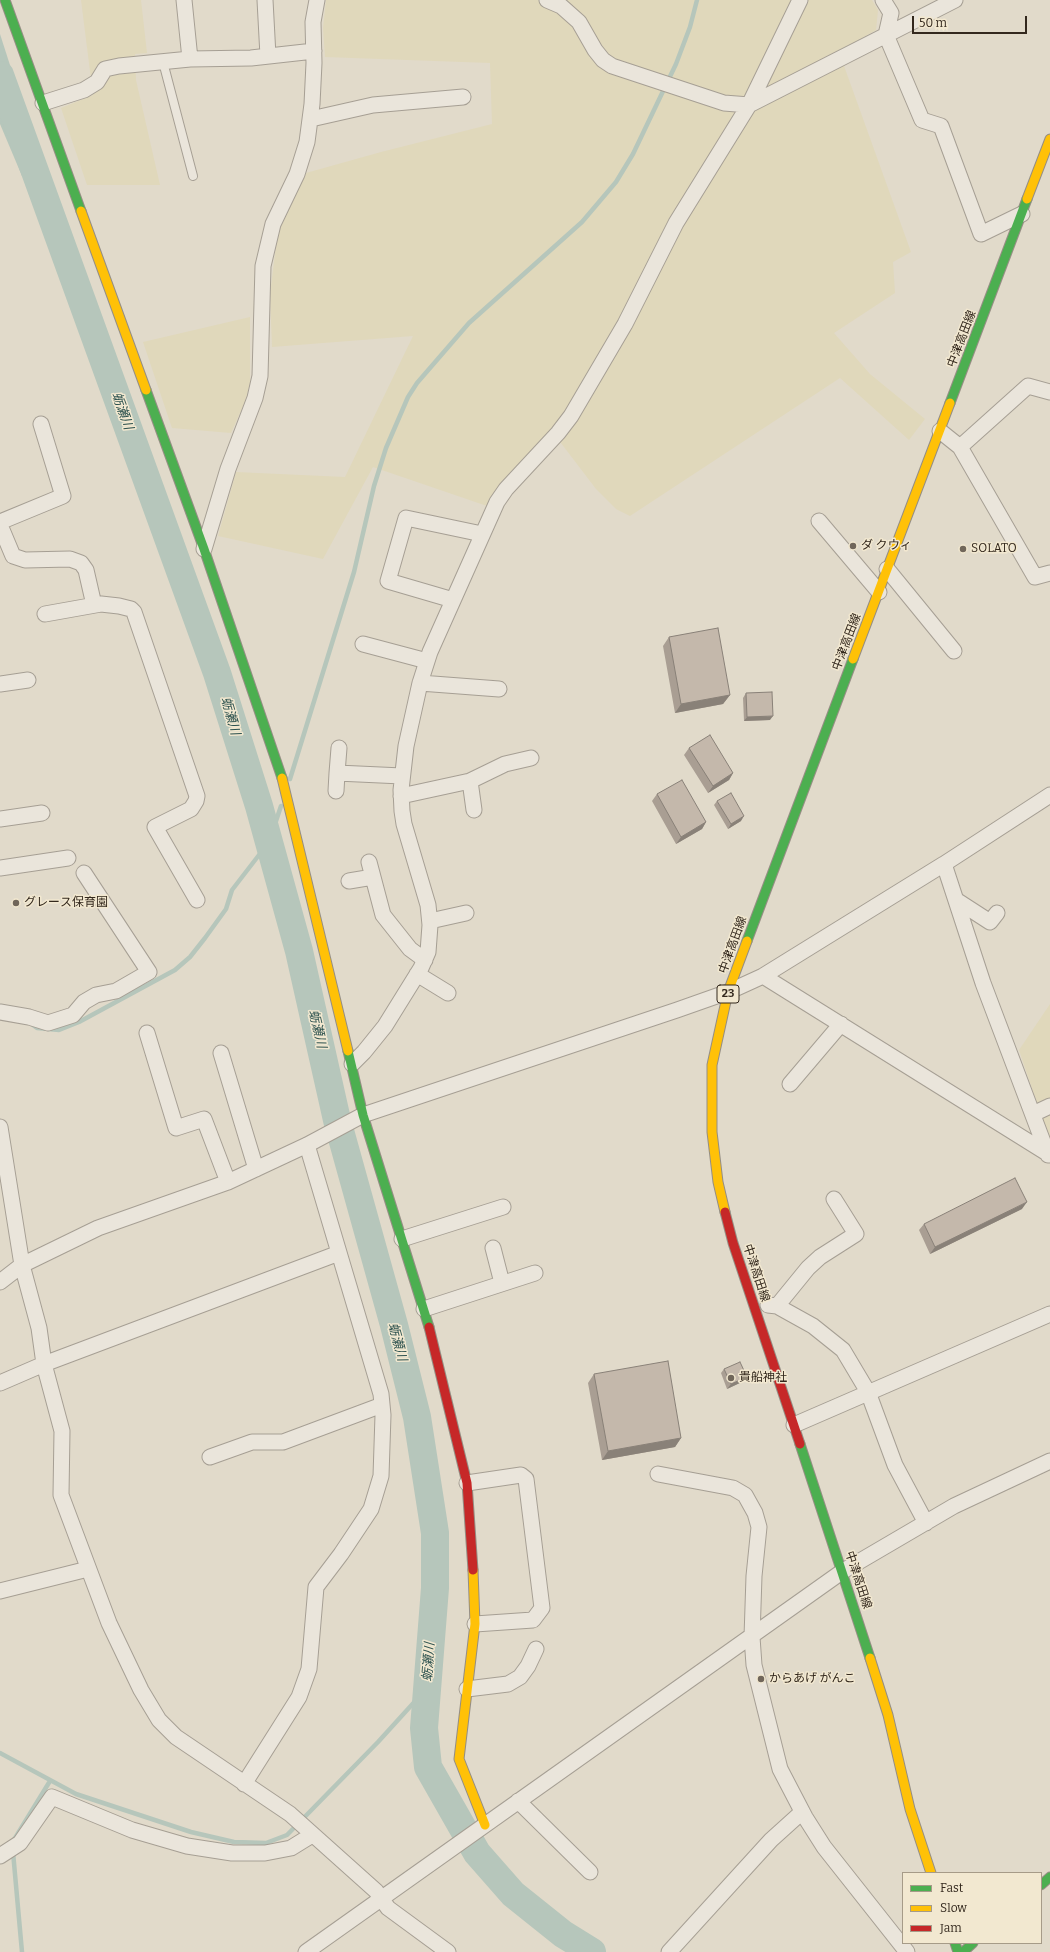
<!DOCTYPE html>
<html>
<head>
<meta charset="utf-8">
<style>
	body { margin:0 }
	#map { position:relative; width:1050px; height:1952px; overflow:hidden; background:#e1daca; font-family:Bitter,serif }
	canvas { display:block }
	.legend { position:absolute; left:902px; top:1872px; width:140px; height:72px; box-sizing:border-box; background:#f2e8d0; border:1px solid #a69b88; margin:0; padding:5px 7px; list-style:none; font-size:12px; color:#33281d }
	.legend li { display:flex; align-items:center; gap:8px; height:20px }
	.legend b { width:20px; border:1px solid #a69b88 }
	.scale { position:absolute; left:912px; top:16px; width:115px; height:18px; box-sizing:border-box; border:2px solid #33281d; border-top:0; padding-left:5px; font-size:12px; line-height:14px; white-space:nowrap; color:#33281d; -webkit-text-stroke:3px #f2e8d0; paint-order:stroke }
</style>
</head>
<body>
<div id="map">
<canvas width="1050" height="1952"></canvas>
<ul class="legend">
<li><b style="height:5px;background:#4caf50"></b>Fast</li>
<li><b style="height:5px;background:#ffc107"></b>Slow</li>
<li><b style="height:5px;background:#c62828"></b>Jam</li>
</ul>
<div class="scale">50 m</div>
</div>
<script>
const ctx = document.querySelector('canvas').getContext('2d');
ctx.lineJoin = 'round';
function fillPath(path, color) {
  ctx.fillStyle = color;
  ctx.fill(path, 'evenodd');
}
function shape(rows) {
  const path = new Path2D();
  for (const r of rows) {
    path.moveTo(r[0], r[1]);
    for (let i = 2; i < r.length; i += 2) path.lineTo(r[i], r[i + 1]);
  }
  return path;
}
function stroke(path, color, width, dash) {
  ctx.strokeStyle = color;
  ctx.lineWidth = width;
  ctx.lineCap = dash ? 'butt' : 'round';
  ctx.setLineDash(dash || []);
  ctx.stroke(path);
}
function label(font, color, halo, rows, align = 'center') {
  ctx.font = font + ' Bitter,"Noto Sans JP",serif';
  ctx.lineWidth = 3;
  ctx.setLineDash([]);
  ctx.textBaseline = 'middle';
  ctx.strokeStyle = halo;
  ctx.fillStyle = color;
  for (const [text, x, y, turn = 0] of rows) {
    ctx.save();
    ctx.translate(x, y);
    ctx.rotate((+turn || 0) * Math.PI / 180);
    ctx.textAlign = isNaN(turn) ? turn : align;
    if (halo) ctx.strokeText(text, 0, 0);
    ctx.fillText(text, 0, 0);
    ctx.restore();
  }
}
const farmland = shape([
	[81,0,141,0,147,53,135,54,136,80,160,185,87,185,61,108,93,95],
	[326,0,872,0,878,10,876,30,839,52,911,252,893,262,895,293,834,333,870,374,925,419,909,440,840,378,630,516,616,509,596,489,551,430,487,506,373,467,323,559,218,536,236,472,345,477,413,336,272,347,270,294,278,230,306,173,381,152,492,124,490,63,325,57,323,28],
	[250,317,250,383,245,402,231,433,172,428,143,342],
	[1050,1004,1050,1142,1019,1050]
]);
const water = shape([
	[0,34,43,168,22,176,0,124]
]);
const stream = shape([
	[290,779,354,572,374,486,386,448,408,397,417,383,469,323,582,222,616,182,633,154,676,64,690,27,697,0],
	[30,1023,37,1028,59,1030,79,1022,175,970,190,957,205,938,226,909,232,890,269,842,281,806],
	[0,1753,76,1794,191,1832,234,1842,266,1843,287,1835,378,1742,428,1687],
	[12,1843,50,1781],
	[13,1852,22,1952]
]);
const river = shape([
	[0,75,217,673,259,806,299,951,337,1120,394,1325,417,1417,435,1533,435,1588,424,1728,428,1767,477,1853,513,1894,563,1934,592,1952]
]);
const lane = shape([
	[163,62,193,176]
]);
const street = shape([
	[184,0,190,59],
	[265,0,268,56],
	[547,0,561,6,579,22,595,50,603,60,612,66,724,103,749,105,955,0],
	[883,0,891,13,886,35,922,120,941,126,981,234,1022,214],
	[43,103,84,90,97,82,105,69,119,66,190,59,251,58,314,51],
	[311,119,373,105,463,97],
	[940,431,960,447,1035,577,1050,573],
	[960,447,1028,386,1050,392],
	[819,521,879,592],
	[0,522,63,496,41,424],
	[0,525,13,556,25,560,70,559,81,563,86,570,94,605],
	[204,549,228,469,255,398,260,376,263,266,273,224,297,174,307,142,312,104,314,63,313,22,317,0],
	[887,569,954,651],
	[453,600,388,581,406,518,482,534],
	[45,614,101,604,119,606,131,609,134,612,197,796,196,801,191,809,155,827,197,900],
	[363,644,427,661],
	[420,683,499,689],
	[0,684,28,680],
	[337,773,339,748],
	[470,781,505,764,531,758],
	[336,791,337,773,402,776],
	[401,796,470,781,474,810],
	[0,819,42,813],
	[369,862,383,915,410,949,425,960],
	[944,864,983,983,1048,1155],
	[0,868,68,858],
	[349,881,373,877],
	[956,900,990,922,997,913],
	[430,921,466,913],
	[417,974,448,993],
	[763,976,1050,1155],
	[0,1012,29,1017,48,1023,73,1015,84,1002,96,995,116,991,149,972,84,873],
	[147,1033,176,1128,204,1119,228,1182],
	[221,1053,256,1169],
	[352,1064,364,1052,385,1026,421,968,428,952,430,925,428,905,404,824,402,811,401,790,406,746,420,683,430,652,497,502,506,489,558,433,571,416,625,324,676,223,749,105,800,0],
	[790,1084,841,1024],
	[1033,1114,1050,1106],
	[0,1127,22,1265,39,1328,44,1364,62,1431,61,1495,109,1623,141,1690,159,1720,176,1737,290,1814,376,1891,388,1908,448,1952],
	[402,1239,503,1207],
	[493,1248,502,1283],
	[0,1282,22,1265,98,1228,228,1182,307,1145,363,1115,677,1010,728,992,763,976,944,864,1050,795],
	[768,1305,777,1306,808,1268,820,1257,856,1234,834,1199],
	[777,1306,813,1326,843,1350,868,1392,895,1465,926,1523],
	[424,1309,535,1273],
	[0,1383,44,1364,339,1253],
	[794,1425,1050,1314],
	[210,1457,252,1442,283,1442,382,1405],
	[658,1474,733,1488,745,1495,755,1513,759,1527,754,1576,752,1637,754,1665,780,1769,805,1817,824,1847,907,1952],
	[467,1483,521,1475,526,1479,542,1608,533,1620,475,1624],
	[0,1591,88,1569],
	[467,1689,508,1684,520,1677,528,1666,536,1649],
	[244,1784,299,1697,309,1669,316,1587,341,1554,371,1509,381,1476,383,1415,381,1394,307,1145],
	[518,1801,590,1872],
	[0,1856,20,1843,52,1797,132,1830,187,1846,232,1853,265,1853,291,1848,312,1835],
	[306,1952,843,1571,954,1506,1050,1461],
	[669,1952,771,1840,802,1812]
]);
const fast = shape([
	[5,0,81,211],
	[146,390,204,549,282,778],
	[950,403,1027,199],
	[747,941,853,659],
	[348,1051,363,1115,429,1327],
	[800,1444,870,1658],
	[1041,1885,1050,1877],
	[955,1943,958,1952],
	[963,1952,973,1943]
]);
const slow = shape([
	[1027,199,1050,139],
	[81,211,146,390],
	[853,659,950,403],
	[282,778,348,1051],
	[725,1212,718,1182,712,1132,712,1065,728,992,747,941],
	[473,1570,475,1624,459,1759,485,1825],
	[870,1658,888,1715,910,1809,931,1873]
]);
const jam = shape([
	[725,1212,733,1243,800,1444],
	[429,1327,467,1483,473,1570]
]);
const wall = shape([
	[669,637,730,695,723,704,675,713,663,646],
	[746,693,770,720,744,721,743,698],
	[689,748,733,773,729,780,708,793,684,755],
	[657,794,706,822,702,829,676,844,652,801],
	[717,801,741,821,728,829,714,805],
	[1022,1209,930,1254,919,1230,924,1224],
	[724,1369,747,1377,744,1381,727,1389,721,1373],
	[594,1374,681,1438,675,1447,602,1460,588,1383]
]);
const shadedWall = shape([
	[730,695,723,704,675,713,681,704],
	[773,716,770,720,744,721,747,717],
	[733,773,729,780,708,793,713,786],
	[744,816,741,821,728,829,731,824],
	[706,822,702,829,676,844,681,837],
	[1027,1202,1022,1209,930,1254,935,1247],
	[747,1377,744,1381,727,1389,731,1384],
	[681,1438,675,1447,602,1460,608,1451]
]);
const building = shape([
	[718,628,730,695,681,704,669,637,718,628],
	[772,692,773,716,747,717,746,693,772,692],
	[710,735,733,773,713,786,689,748,710,735],
	[682,780,706,822,681,837,657,794,682,780],
	[731,793,744,816,731,824,717,801,731,793],
	[1015,1178,1027,1202,935,1247,924,1224,1015,1178],
	[668,1361,681,1438,608,1451,594,1374,668,1361],
	[740,1362,747,1377,731,1384,724,1369,740,1362]
]);
const markers = [
	[853,546,4,"#70665a"],
	[963,549,4,"#70665a"],
	[16,903,4,"#70665a"],
	[731,1378,4,"#70665a"],
	[761,1679,4,"#70665a"]
];
const shields = [
	[728,994,22]
];
const shieldNames = [
	["23",728,994]
];
const streetNames = [
	["中津高田線",962,339,-69],
	["中津高田線",847,642,-69],
	["中津高田線",733,945,-70],
	["中津高田線",756,1273,72],
	["中津高田線",858,1580,72]
];
const poiNames = [
	["ダ クウィ",861,546],
	["SOLATO",971,549],
	["グレース保育園",24,903],
	["貴船神社",739,1378],
	["からあげ がんこ",769,1679]
];
const waterNames = [
	["蛎瀬川",122,411,70],
	["蛎瀬川",230,716,74],
	["蛎瀬川",317,1029,77],
	["蛎瀬川",397,1342,75],
	["蛎瀬川",429,1662,-86]
];
fillPath(farmland, '#e0d8bb');
fillPath(water, '#b6c6bb');
stroke(stream, '#b6c6bb', 4.5);
stroke(river, '#b6c6bb', 28);
stroke(lane, '#a69f94', 10);
stroke(street, '#a69f94', 17);
stroke(fast, '#958e84', 11);
stroke(slow, '#958e84', 11);
stroke(jam, '#958e84', 11);
stroke(lane, '#eae5db', 8);
stroke(street, '#eae5db', 15);
stroke(fast, '#4caf50', 9);
stroke(slow, '#ffc107', 9);
stroke(jam, '#c62828', 9);
fillPath(wall, '#a99e93');
fillPath(shadedWall, '#898178');
fillPath(building, '#c4b8ab');
stroke(building, '#898178', 1);
for (const [x, y, r, color] of markers) {
  const dot = new Path2D();
  dot.arc(x, y, r, 0, 2 * Math.PI);
  ctx.fillStyle = color;
  ctx.fill(dot);
  stroke(dot, '#f2e8d0', 1.5);
}
for (const [x, y, w] of shields) {
  const box = new Path2D();
  box.roundRect(x - w / 2, y - 9, w, 18, 3);
  ctx.fillStyle = '#f2e8d0';
  ctx.fill(box);
  stroke(box, '#33281d', 1);
}
label('bold 11px', '#33281d', null, shieldNames);
label('12px', '#33281d', '#f2e8d0', streetNames);
label('12px', '#33281d', '#f2e8d0', poiNames, 'left');
label('italic 13px', '#2d524f', '#f2e8d0', waterNames);
</script>
</body>
</html>
